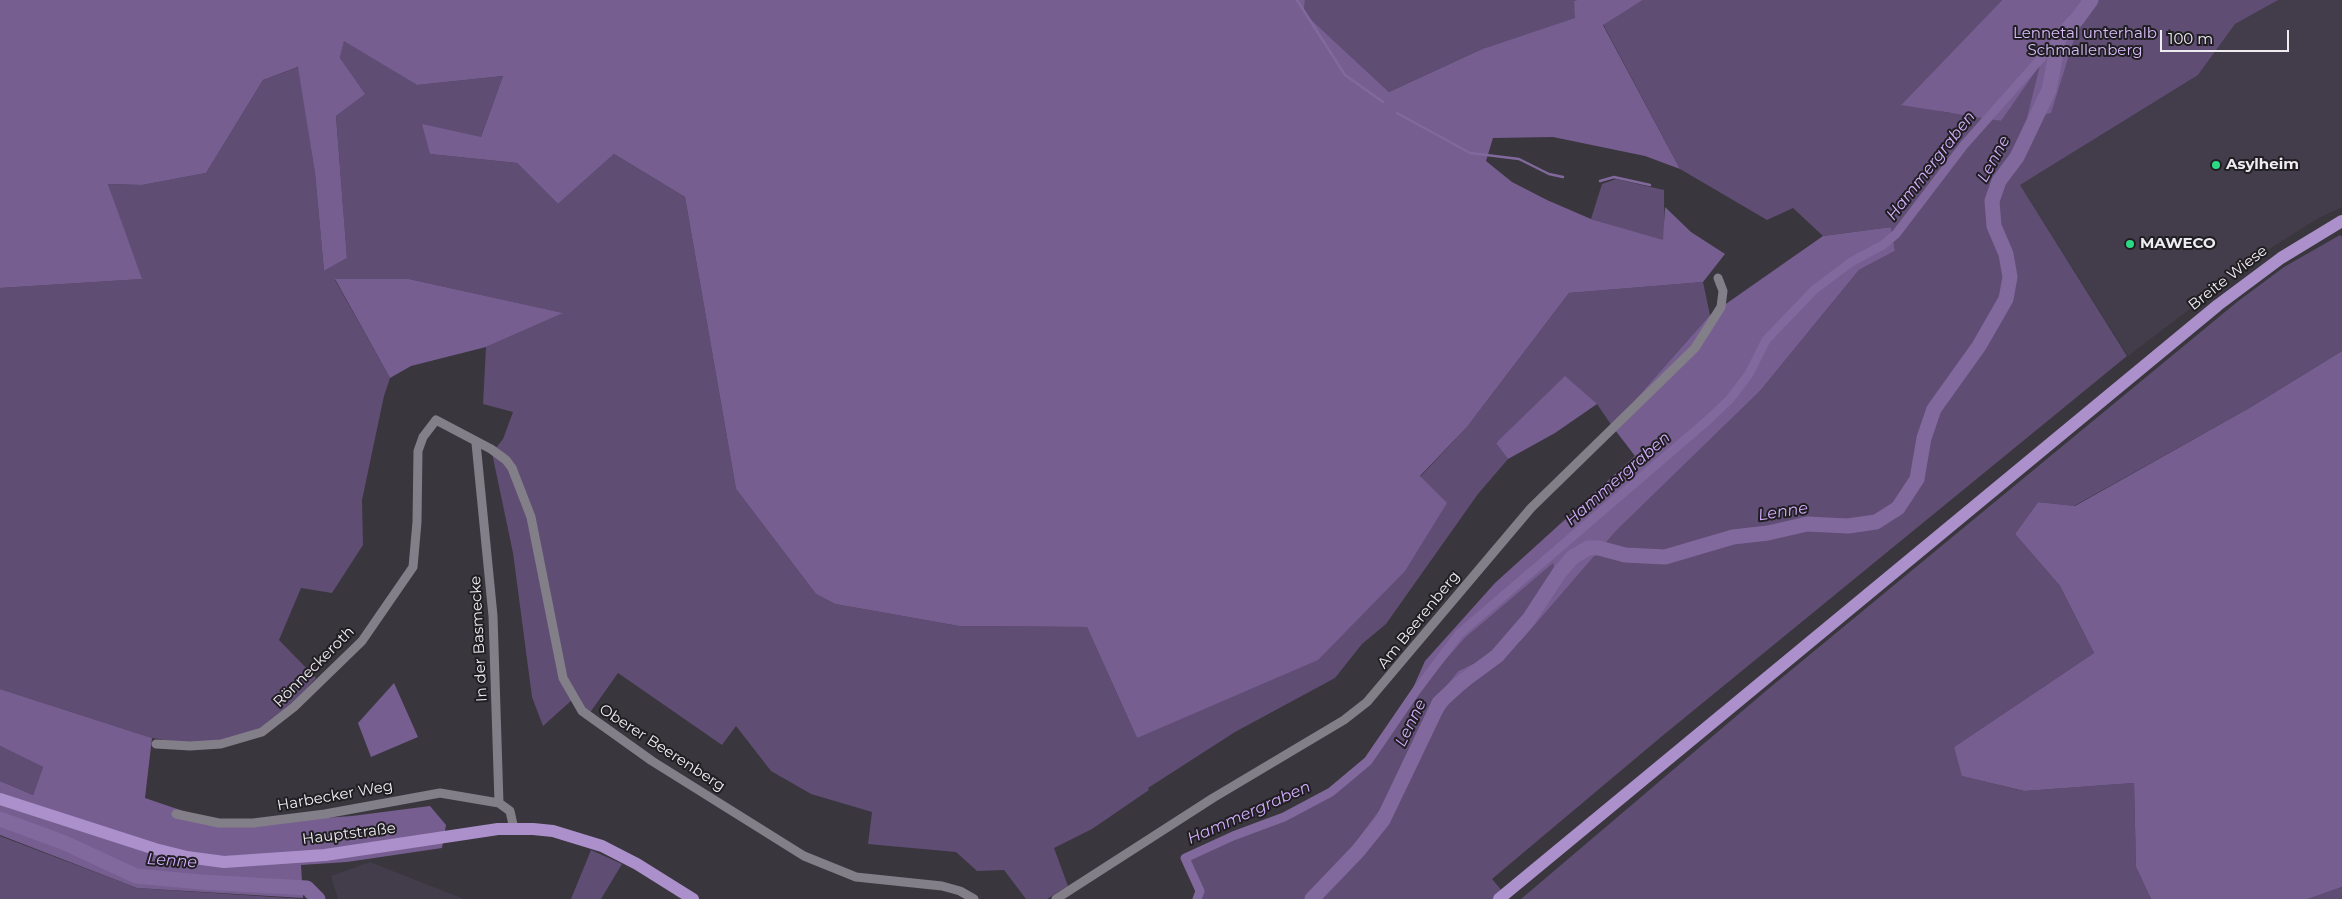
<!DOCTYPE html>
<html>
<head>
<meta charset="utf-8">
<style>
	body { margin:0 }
	#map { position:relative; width:2342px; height:899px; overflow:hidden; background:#39363d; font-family:Montserrat,sans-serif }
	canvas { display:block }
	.scale { position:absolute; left:2160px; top:30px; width:129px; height:22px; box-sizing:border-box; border:2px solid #eeecf1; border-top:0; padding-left:6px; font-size:15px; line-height:18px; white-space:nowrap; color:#eeecf1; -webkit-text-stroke:4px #201e22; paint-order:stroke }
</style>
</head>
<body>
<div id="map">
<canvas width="2342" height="899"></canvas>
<div class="scale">100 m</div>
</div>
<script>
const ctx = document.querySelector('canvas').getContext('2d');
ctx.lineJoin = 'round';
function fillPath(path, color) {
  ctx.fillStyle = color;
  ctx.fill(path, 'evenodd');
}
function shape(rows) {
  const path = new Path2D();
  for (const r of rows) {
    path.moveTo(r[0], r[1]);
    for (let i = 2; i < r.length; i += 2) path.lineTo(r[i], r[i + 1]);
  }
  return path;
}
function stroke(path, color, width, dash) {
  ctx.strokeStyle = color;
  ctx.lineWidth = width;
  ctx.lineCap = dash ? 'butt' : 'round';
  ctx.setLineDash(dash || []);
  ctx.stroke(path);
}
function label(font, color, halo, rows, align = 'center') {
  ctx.font = font + ' Montserrat,sans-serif';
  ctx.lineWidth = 4;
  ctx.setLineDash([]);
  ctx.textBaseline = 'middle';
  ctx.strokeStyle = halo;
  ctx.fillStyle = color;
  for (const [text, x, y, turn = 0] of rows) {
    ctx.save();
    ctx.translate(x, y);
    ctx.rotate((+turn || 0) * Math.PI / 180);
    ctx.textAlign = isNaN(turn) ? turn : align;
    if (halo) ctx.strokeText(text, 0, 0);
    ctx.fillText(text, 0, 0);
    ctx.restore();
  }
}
const built = shape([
	[2274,0,2342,0,2342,207,2317,219,2269,249,2128,356,2020,185,2198,75,2238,20],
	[370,862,464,899,338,899,331,876]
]);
const green = shape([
	[1305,0,1577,0,1574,1,1576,18,1482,49,1389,92,1304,13],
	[1643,0,2002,0,1902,104,1950,113,1969,101,2064,0,2278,0,2235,24,2198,75,2020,185,2127,356,1661,737,1492,879,1509,899,1321,899,1348,872,1389,816,1428,735,1449,704,1521,641,1616,531,1760,391,1859,270,1895,251,1891,227,1823,236,1793,208,1767,220,1680,169,1603,24],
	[2010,106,2001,121,1976,116],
	[344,40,417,85,503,76,481,137,430,154,517,163,558,204,614,154,685,197,736,489,816,594,835,604,959,626,1087,627,1137,738,1420,477,1467,427,1569,293,1703,282,1710,315,1612,426,1597,404,1496,442,1508,459,1478,494,1386,624,1362,644,1335,678,1235,732,1148,788,1149,790,1092,829,1054,848,1068,886,1047,899,1026,899,1004,870,977,871,956,852,868,844,872,812,811,794,771,771,736,726,722,745,618,673,589,714,572,700,543,726,532,697,513,553,492,453,503,439,513,412,483,404,486,347,562,313,409,279,335,280,390,378,384,396,362,500,363,545,332,593,301,588,279,640,316,678,292,706,269,725,223,742,190,744,152,738,0,689,0,288,141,279,108,184,142,185,206,173,263,80,299,67,315,173,324,271,347,258,336,116,364,94,340,58],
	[1616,179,1664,190,1664,241,1591,219,1602,184],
	[2340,235,2342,237,2342,351,2251,407,2074,506,2038,502,2015,534,2060,586,2094,653,1954,747,1963,776,2023,791,2134,783,2136,867,2151,899,1521,899,1767,690,2237,302,2284,267],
	[1553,562,1554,572,1497,652,1458,671,1438,696,1385,802,1345,856,1307,899,1197,899,1200,891,1185,858,1233,836,1284,817,1331,792,1352,776,1368,761,1404,708,1465,638],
	[0,746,43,767,33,795,0,781],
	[0,836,137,888,304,899,0,899],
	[591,850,622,864,601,899,571,899],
	[2342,887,2342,899,2308,899]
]);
const forest = shape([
	[0,0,1305,0,1304,13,1389,92,1482,49,1575,18,1574,1,1577,0,1643,0,1603,25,1680,169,1645,156,1553,137,1493,138,1486,161,1512,182,1547,200,1591,219,1663,240,1665,207,1691,232,1725,254,1703,282,1569,293,1467,427,1420,476,1447,503,1405,571,1318,660,1137,738,1087,627,959,626,835,604,816,594,736,489,685,197,614,154,558,204,517,163,430,154,422,124,481,137,503,76,417,85,344,41,340,58,365,94,336,116,347,258,324,271,315,173,298,67,263,80,206,173,142,185,108,184,142,279,0,288],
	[2002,0,2097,0,2075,36,2051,113,2027,118,2040,65,2001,121,1901,105],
	[1891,227,1895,251,1859,270,1760,391,1616,531,1521,641,1449,704,1428,735,1389,816,1348,872,1321,899,1307,899,1345,856,1385,802,1438,696,1458,671,1497,652,1554,572,1553,563,1465,638,1404,708,1425,661,1495,583,1635,456,1612,426,1710,315,1823,236],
	[335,279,409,279,563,313,486,347,411,366,390,378],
	[2342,351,2342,887,2308,899,2151,899,2136,867,2134,783,2024,791,1962,776,1954,747,2094,653,2060,586,2015,534,2038,502,2075,506,2251,407],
	[1565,376,1597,404,1555,433,1508,459,1496,443],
	[394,683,418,737,371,757,358,723],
	[0,689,152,738,145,798,192,814,238,824,352,816,430,806,446,825,442,848,347,862,301,865,303,898,137,888,0,835,0,781,33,795,43,767,0,746]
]);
const stream = shape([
	[1297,0,1345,75,1383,102],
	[1397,113,1470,153,1519,159,1549,174,1563,177],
	[1600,181,1614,177,1650,185]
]);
const canal = shape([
	[1197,899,1200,891,1185,858,1233,836,1284,817,1331,792,1368,761,1416,691,1459,634,1708,420,1730,399,1749,374,1766,340,1814,290,1851,262,1883,245,1896,234,1964,145,2059,38]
]);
const river = shape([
	[0,819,65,843,136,876,201,882,307,888,318,899],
	[1312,899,1358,851,1383,820,1439,703,1459,684,1497,656,1529,619,1559,573,1573,557,1588,548,1599,548,1625,555,1665,557,1733,537,1768,533,1807,524,1848,526,1876,522,1898,508,1917,479,1924,438,1934,409,1979,346,2006,299,2010,277,2006,254,1994,226,1992,201,1999,181,2017,157,2049,90,2059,38,2078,18,2091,0]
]);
const minor = shape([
	[476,443,493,616,499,803],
	[156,744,190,746,221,744,262,732,294,707,362,641,413,567,417,522,418,451,423,437,436,420,491,449,506,460,512,468,531,517,563,678,582,711,652,761,804,856,856,877,942,886,960,891,974,899],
	[176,814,219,823,253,823,325,814,440,793,499,803,510,811,514,829],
	[1056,899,1213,798,1344,720,1367,702,1531,508,1695,348,1721,307,1723,291,1718,278]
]);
const primary = shape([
	[0,799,155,849,187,857,224,862,325,855,498,829,533,829,553,831,602,846,637,864,693,899],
	[1499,899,2218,305,2281,258,2342,221]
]);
const markers = [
	[2216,165,5,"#2bd884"],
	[2130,244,5,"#2bd884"]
];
const parkNames = [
	["Lennetal unterhalb",2085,34],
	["Schmallenberg",2085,51]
];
const poiNames = [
	["Asylheim",2226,165],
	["MAWECO",2140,244]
];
const streetNames = [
	["Breite Wiese",2228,278,-38],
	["Am Beerenberg",1419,620,-51],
	["In der Basmecke",479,639,-93],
	["Rönneckeroth",314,667,-45],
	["Oberer Beerenberg",662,748,33],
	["Harbecker Weg",335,796,-10],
	["Hauptstraße",349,834,-7]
];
const waterNames = [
	["Lenne",1994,159,-61],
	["Hammergraben",1931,166,-52],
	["Hammergraben",1618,479,-41],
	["Lenne",1783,512,-9],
	["Lenne",1411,723,-64],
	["Hammergraben",1249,813,-24],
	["Lenne",172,861,4]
];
fillPath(built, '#433d4b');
fillPath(green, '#5f4d74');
fillPath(forest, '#765e91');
stroke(stream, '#82699d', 2.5);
stroke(canal, '#82699d', 9);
stroke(river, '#82699d', 15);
stroke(minor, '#837f88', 9);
stroke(primary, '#ac90cb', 12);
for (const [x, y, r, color] of markers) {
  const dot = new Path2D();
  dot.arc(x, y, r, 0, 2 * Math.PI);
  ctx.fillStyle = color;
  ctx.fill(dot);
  stroke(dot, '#201e22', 2);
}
label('15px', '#dabdfb', '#201e22', parkNames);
label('bold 15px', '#eeecf1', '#201e22', poiNames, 'left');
label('15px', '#eeecf1', '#201e22', streetNames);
label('italic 16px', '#d3aefc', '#201e22', waterNames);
</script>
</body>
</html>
